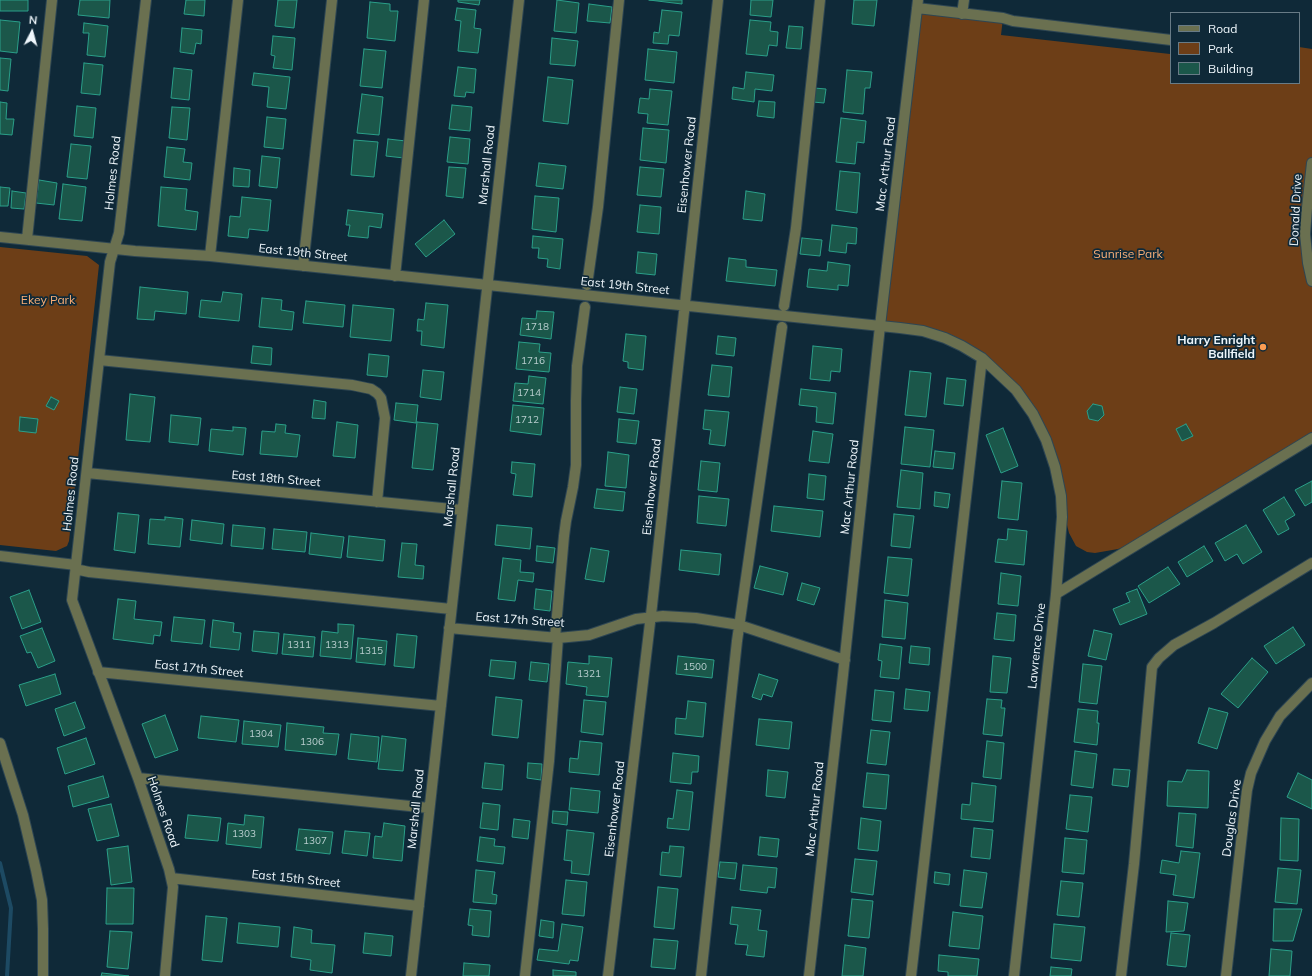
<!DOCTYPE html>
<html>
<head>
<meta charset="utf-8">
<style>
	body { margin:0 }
	#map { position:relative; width:1312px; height:976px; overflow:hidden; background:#0f2938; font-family:Mulish,sans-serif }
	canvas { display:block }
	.legend { position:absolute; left:1170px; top:12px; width:130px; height:72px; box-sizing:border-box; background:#0f2938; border:1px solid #687b86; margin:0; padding:5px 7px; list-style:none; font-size:12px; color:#eef6fb }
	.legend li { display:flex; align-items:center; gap:8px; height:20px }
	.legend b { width:20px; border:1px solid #687b86 }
	.north { position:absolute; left:12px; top:12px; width:40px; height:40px; -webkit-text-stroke:3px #0f2938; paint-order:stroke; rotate:6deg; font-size:11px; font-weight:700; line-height:16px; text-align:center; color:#eef6fb }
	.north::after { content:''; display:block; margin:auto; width:14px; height:18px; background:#eef6fb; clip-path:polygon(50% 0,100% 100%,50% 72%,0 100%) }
</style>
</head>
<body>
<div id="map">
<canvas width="1312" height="976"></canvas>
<ul class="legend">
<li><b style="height:5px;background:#6a7050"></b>Road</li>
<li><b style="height:11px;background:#6d3e17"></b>Park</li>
<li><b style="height:11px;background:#1b574a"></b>Building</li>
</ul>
<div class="north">N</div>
</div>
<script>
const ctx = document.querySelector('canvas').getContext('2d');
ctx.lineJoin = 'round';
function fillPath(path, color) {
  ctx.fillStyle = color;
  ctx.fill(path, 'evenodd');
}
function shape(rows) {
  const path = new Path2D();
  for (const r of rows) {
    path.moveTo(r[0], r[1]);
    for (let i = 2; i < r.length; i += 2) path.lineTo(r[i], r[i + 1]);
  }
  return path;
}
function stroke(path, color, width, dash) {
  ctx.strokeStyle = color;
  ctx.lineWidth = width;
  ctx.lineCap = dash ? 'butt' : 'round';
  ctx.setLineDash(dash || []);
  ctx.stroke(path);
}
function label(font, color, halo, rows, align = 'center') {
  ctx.font = font + ' Mulish,sans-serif';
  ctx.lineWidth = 3.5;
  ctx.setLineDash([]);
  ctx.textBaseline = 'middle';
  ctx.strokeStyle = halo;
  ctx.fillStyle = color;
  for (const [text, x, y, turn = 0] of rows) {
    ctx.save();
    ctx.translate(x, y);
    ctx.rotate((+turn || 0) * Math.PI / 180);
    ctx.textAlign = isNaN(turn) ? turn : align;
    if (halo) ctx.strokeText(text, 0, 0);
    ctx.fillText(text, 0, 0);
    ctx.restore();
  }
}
const green = shape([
	[917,8,1003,18,1001,35,1170,54,1171,45,1171,83,1299,83,1299,47,1312,49,1312,163,1307,208,1312,281,1312,438,1139,543,1118,549,1095,553,1087,552,1076,546,1069,533,1046,440,1001,374,945,338,880,326],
	[0,247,87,256,99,265,69,541,67,546,56,551,0,545]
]);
const stream = shape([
	[0,863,11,908,7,976]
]);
const building = shape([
	[0,0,28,0,28,11,0,11,0,0],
	[80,0,110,0,109,18,78,15,80,0],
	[186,0,205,0,204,16,184,14,186,0],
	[278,0,297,0,294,28,275,26,278,0],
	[458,0,480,0,479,5,458,2,458,0],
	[557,0,579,3,576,33,554,31,557,0],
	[649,0,682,0,682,4,649,0],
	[751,0,773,0,771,17,750,15,751,0],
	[854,0,877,0,874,26,852,24,854,0],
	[370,2,390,4,390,11,398,11,395,41,367,38,370,2],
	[589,4,612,7,610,23,587,21,589,4],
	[457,8,476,10,474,28,481,29,478,53,458,51,461,21,455,20,457,8],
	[662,10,682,12,679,36,669,35,668,44,653,43,654,32,659,33,662,10],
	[0,20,20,22,17,53,0,51,0,20],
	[750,20,771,22,770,31,778,32,777,46,769,45,767,56,746,54,750,20],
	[84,23,108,26,105,57,87,55,89,33,83,33,84,23],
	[789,26,803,27,801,49,786,48,789,26],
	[182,28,202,30,201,44,196,43,194,54,180,52,182,28],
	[273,36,295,38,292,70,273,68,275,56,271,55,273,36],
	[552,38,578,41,575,66,550,64,552,38],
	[364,49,386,51,382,88,360,86,364,49],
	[648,49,677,52,674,83,645,80,648,49],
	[0,58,11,59,8,91,0,90,0,58],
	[84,63,103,65,100,95,81,93,84,63],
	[458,67,476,69,474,93,466,92,465,97,454,96,458,67],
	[174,68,192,70,189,100,171,98,174,68],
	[847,70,872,72,870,88,865,88,863,114,843,112,847,70],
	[746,72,774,75,772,91,755,89,754,102,732,99,733,87,744,89,746,72],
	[254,73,290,77,286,109,267,107,269,87,252,85,254,73],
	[548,77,573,80,568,124,543,121,548,77],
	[814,88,826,89,824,103,813,102,814,88],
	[650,89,672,91,668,125,647,123,648,114,638,113,640,98,649,99,650,89],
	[362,94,383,97,379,135,357,133,362,94],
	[759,101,775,102,774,118,757,116,759,101],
	[0,102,7,103,6,119,14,119,12,135,0,134,0,102],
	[452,105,472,107,470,131,449,129,452,105],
	[77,106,96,108,93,138,74,136,77,106],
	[172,107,190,108,187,140,169,138,172,107],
	[267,117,286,119,283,149,264,147,267,117],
	[841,118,866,121,864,143,857,142,855,164,836,162,841,118],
	[643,128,669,130,666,163,640,160,643,128],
	[450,137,470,139,468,164,447,162,450,137],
	[388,139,406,141,404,158,386,156,388,139],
	[354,140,378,142,374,177,351,175,354,140],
	[71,144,91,146,87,179,67,177,71,144],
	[167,147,185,149,183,162,192,163,190,180,164,177,167,147],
	[262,156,280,158,277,188,259,186,262,156],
	[539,163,566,166,563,189,536,186,539,163],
	[449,167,466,168,463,198,446,196,449,167],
	[640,167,664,169,661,197,637,195,640,167],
	[234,168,250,170,249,187,233,186,234,168],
	[840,171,860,173,857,213,836,210,840,171],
	[39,180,57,183,54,205,36,203,39,180],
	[63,184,86,187,82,221,59,219,63,184],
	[0,187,10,188,8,206,0,206,0,187],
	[161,187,187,189,185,210,198,212,196,230,158,226,161,187],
	[12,191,26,193,24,209,11,208,12,191],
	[746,191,765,194,762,221,743,219,746,191],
	[535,196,559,198,556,232,532,229,535,196],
	[242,197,271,200,268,231,249,229,248,238,228,236,230,216,240,217,242,197],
	[640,205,661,207,659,234,637,232,640,205],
	[348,210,383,214,381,228,369,226,368,238,348,236,350,225,346,225,348,210],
	[444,220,455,234,426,257,415,244,444,220],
	[832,225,857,228,856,244,847,243,846,253,829,251,832,225],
	[533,236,563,239,560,269,547,267,548,259,538,258,539,248,532,248,533,236],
	[802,238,822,240,820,256,800,254,802,238],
	[638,252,657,254,655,275,636,273,638,252],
	[729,258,746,260,746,267,777,270,775,286,726,281,729,258],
	[828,262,850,265,848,286,838,285,838,290,807,287,809,269,827,271,828,262],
	[140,287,188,292,186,314,155,311,154,320,137,319,140,287],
	[223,292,242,294,239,321,199,317,201,300,221,302,223,292],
	[262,298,282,300,281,310,294,312,292,330,259,327,262,298],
	[306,301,345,305,343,327,303,323,306,301],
	[426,303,448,305,444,348,421,345,422,331,417,331,418,319,424,320,426,303],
	[353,305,394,309,391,341,350,337,353,305],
	[537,311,554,312,551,339,520,335,522,318,536,319,537,311],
	[626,334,646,336,643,370,628,368,628,362,623,361,626,334],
	[718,336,736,338,734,356,716,354,718,336],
	[519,342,540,344,539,352,551,353,549,372,516,369,519,342],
	[253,346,272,348,271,365,251,363,253,346],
	[813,346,842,349,840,372,831,371,830,381,810,379,813,346],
	[369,354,389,356,387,377,367,375,369,354],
	[712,365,732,367,729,397,708,395,712,365],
	[423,370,444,372,441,400,420,397,423,370],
	[910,371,931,373,926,417,905,415,910,371],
	[529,376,546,378,543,404,513,401,515,383,528,384,529,376],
	[947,378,966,380,963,406,944,404,947,378],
	[620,387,637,389,634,414,617,412,620,387],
	[801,389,836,393,833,424,816,422,817,407,799,405,801,389],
	[130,394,155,397,150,442,126,440,130,394],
	[51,397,59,401,54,410,46,406,51,397],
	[314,400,326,402,325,419,312,418,314,400],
	[396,403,418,405,416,423,394,420,396,403],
	[1093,404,1102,406,1104,415,1098,421,1089,419,1087,411,1093,404],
	[513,405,544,408,541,435,510,431,513,405],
	[705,410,729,412,725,446,709,444,711,430,703,429,705,410],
	[171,415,201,418,198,445,169,442,171,415],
	[20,417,38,419,36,433,19,431,20,417],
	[619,419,639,421,636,444,617,442,619,419],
	[337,422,358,425,355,458,333,456,337,422],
	[417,422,438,424,433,470,412,468,417,422],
	[276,424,286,425,285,433,300,435,297,457,260,454,262,431,275,432,276,424],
	[1186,424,1193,436,1182,441,1176,429,1186,424],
	[233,427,246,428,243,455,209,451,211,429,233,431,233,427],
	[905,427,934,430,930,467,901,464,905,427],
	[1003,428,1018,466,1001,473,986,435,1003,428],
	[813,431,833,434,829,463,809,461,813,431],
	[935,451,955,453,953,469,933,467,935,451],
	[608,452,629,455,626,488,605,486,608,452],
	[701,461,720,463,717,492,698,490,701,461],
	[512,462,535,464,532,497,513,495,516,474,511,473,512,462],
	[901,470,923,473,920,509,897,507,901,470],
	[809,474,826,476,824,500,807,498,809,474],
	[1002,481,1022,483,1018,520,998,518,1002,481],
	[1312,481,1312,502,1305,506,1295,490,1312,481],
	[597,489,625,492,623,511,594,508,597,489],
	[935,492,950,494,948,508,934,506,935,492],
	[699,496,729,499,726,526,697,523,699,496],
	[1284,497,1295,515,1285,521,1289,529,1278,535,1263,510,1284,497],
	[774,506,823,511,820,537,771,531,774,506],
	[118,513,139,515,135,553,114,550,118,513],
	[894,514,914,516,910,548,891,546,894,514],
	[165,517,183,519,180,547,148,544,150,519,165,520,165,517],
	[192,520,224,524,222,544,190,540,192,520],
	[233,525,265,528,263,549,231,546,233,525],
	[497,525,532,528,530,549,495,545,497,525],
	[1246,525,1262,552,1243,564,1237,554,1225,561,1215,543,1246,525],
	[274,529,307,532,305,552,272,549,274,529],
	[1008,529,1027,531,1024,565,995,562,998,539,1007,540,1008,529],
	[311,533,344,537,341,558,309,554,311,533],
	[349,536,385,540,383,561,347,557,349,536],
	[402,543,417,544,415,565,424,566,423,579,398,577,402,543],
	[537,546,555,548,553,563,536,561,537,546],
	[1204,546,1213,561,1187,577,1178,562,1204,546],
	[591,548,609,551,604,582,585,579,591,548],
	[681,550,721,554,719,575,679,570,681,550],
	[888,557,912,559,908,596,884,593,888,557],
	[503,558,521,560,520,572,534,573,533,582,518,580,515,601,498,599,503,558],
	[760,566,788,573,783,595,754,588,760,566],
	[1168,567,1180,584,1149,603,1138,586,1168,567],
	[1001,573,1021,576,1018,606,998,604,1001,573],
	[802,583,820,588,814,605,797,600,802,583],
	[536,589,552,591,550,611,534,609,536,589],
	[1137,589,1147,614,1120,625,1113,609,1130,602,1126,593,1137,589],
	[29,590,41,622,22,629,10,597,29,590],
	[118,599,136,601,134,619,162,622,160,636,154,635,153,644,113,639,118,599],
	[885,600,908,603,905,639,882,637,885,600],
	[997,613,1016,615,1014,641,994,639,997,613],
	[174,617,205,620,202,644,171,641,174,617],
	[213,620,234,623,233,632,241,633,239,650,210,647,213,620],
	[338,624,354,625,351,659,320,656,322,631,338,633,338,624],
	[1293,627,1305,645,1276,664,1264,646,1293,627],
	[42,628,55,661,38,668,31,652,27,653,20,636,42,628],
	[1094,630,1112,634,1106,660,1088,656,1094,630],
	[254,631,279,633,277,654,252,651,254,631],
	[284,634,315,637,313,657,282,654,284,634],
	[397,634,417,636,414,668,394,666,397,634],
	[358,638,387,641,385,665,356,662,358,638],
	[880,644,902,647,899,679,880,677,882,661,878,660,880,644],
	[911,646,930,648,929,665,909,663,911,646],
	[589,656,612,658,608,697,586,695,587,687,566,684,568,662,589,664,589,656],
	[678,656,714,660,712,678,676,674,678,656],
	[993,656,1011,658,1007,693,990,692,993,656],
	[1252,658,1268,672,1238,708,1221,694,1252,658],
	[491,660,516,662,514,679,489,676,491,660],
	[531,662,549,664,547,682,529,680,531,662],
	[1083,664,1102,666,1097,704,1079,702,1083,664],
	[55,674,61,694,26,706,19,685,55,674],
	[759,674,778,680,772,697,763,694,761,700,752,697,759,674],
	[906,689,930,692,928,711,904,709,906,689],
	[875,690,894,692,891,722,872,720,875,690],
	[496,697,522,700,518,738,492,735,496,697],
	[987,699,1002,700,1001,708,1005,708,1002,736,983,734,987,699],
	[584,700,606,702,603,735,581,732,584,700],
	[688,701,706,703,703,737,675,734,676,718,686,719,688,701],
	[75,702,85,728,64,736,55,709,75,702],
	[1209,708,1228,713,1217,749,1198,743,1209,708],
	[1078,709,1098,711,1097,723,1099,723,1097,745,1074,742,1078,709],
	[165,715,178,750,155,758,142,724,165,715],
	[201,716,239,720,236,742,198,738,201,716],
	[759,719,792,722,789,749,756,745,759,719],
	[244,721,281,725,278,747,242,744,244,721],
	[287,723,324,727,323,733,339,734,336,755,285,750,287,723],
	[871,730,890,732,886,765,867,763,871,730],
	[351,734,379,737,377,762,348,759,351,734],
	[382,736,406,739,403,771,378,769,382,736],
	[86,738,95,764,65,774,57,748,86,738],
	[580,741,602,743,599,775,569,772,570,758,578,759,580,741],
	[987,741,1004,743,1001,779,983,777,987,741],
	[1075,751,1097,754,1093,788,1071,785,1075,751],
	[673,753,699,756,698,772,692,772,691,784,670,782,673,753],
	[485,763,504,765,502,790,482,788,485,763],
	[528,763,542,764,541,780,527,778,528,763],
	[1114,769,1130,770,1128,787,1112,785,1114,769],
	[768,770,788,772,785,798,766,796,768,770],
	[1187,770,1209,771,1208,808,1167,806,1168,781,1182,782,1187,770],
	[867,773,889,775,886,809,863,807,867,773],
	[1298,773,1312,780,1312,809,1287,797,1298,773],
	[103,776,109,797,73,807,68,786,103,776],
	[972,783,996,786,993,822,961,819,962,804,970,805,972,783],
	[571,788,600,791,598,813,569,810,571,788],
	[677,790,693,792,689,830,667,828,668,818,673,819,677,790],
	[1070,795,1092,797,1088,832,1066,829,1070,795],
	[483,803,500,805,498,830,480,828,483,803],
	[111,804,119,836,97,841,88,809,111,804],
	[553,811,568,812,567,825,552,823,553,811],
	[1179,813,1196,814,1193,848,1176,846,1179,813],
	[188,815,221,818,218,841,185,838,188,815],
	[245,815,264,817,261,848,226,844,228,823,244,825,245,815],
	[861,818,881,821,878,851,858,849,861,818],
	[1281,818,1299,819,1298,861,1280,860,1281,818],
	[514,819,530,821,528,839,512,837,514,819],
	[384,823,405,826,402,861,373,858,375,836,382,837,384,823],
	[974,828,993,830,990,859,971,857,974,828],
	[299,829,333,832,330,854,296,850,299,829],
	[567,830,594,833,589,875,571,873,572,861,564,860,567,830],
	[345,831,370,833,367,856,342,853,345,831],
	[480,837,495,839,494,846,505,847,503,864,477,861,480,837],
	[760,837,779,839,777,857,758,855,760,837],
	[1065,838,1087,840,1084,874,1062,872,1065,838],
	[128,846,132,882,111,885,107,849,128,846],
	[670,846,684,847,681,877,660,875,662,852,669,853,670,846],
	[1181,851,1200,853,1194,898,1173,895,1176,875,1160,873,1162,860,1179,863,1181,851],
	[855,859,877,861,873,895,851,892,855,859],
	[720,862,737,863,735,879,718,877,720,862],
	[743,865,777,868,775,888,768,887,767,893,740,890,743,865],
	[1278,868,1301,870,1297,904,1275,902,1278,868],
	[476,870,495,872,492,894,497,895,496,904,473,902,476,870],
	[964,870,987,873,982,908,960,906,964,870],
	[935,872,950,874,949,885,934,883,935,872],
	[566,880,587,882,584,916,562,914,566,880],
	[1061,881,1083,883,1079,917,1057,915,1061,881],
	[658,887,678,889,674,929,654,927,658,887],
	[107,888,134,888,133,924,106,924,107,888],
	[852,899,873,901,869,938,848,936,852,899],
	[1168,901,1188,903,1184,931,1166,932,1168,901],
	[732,907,761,910,758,930,767,931,764,957,746,955,748,945,735,944,738,925,730,924,732,907],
	[470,909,491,911,489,937,472,935,473,926,468,925,470,909],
	[1274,909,1302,909,1293,941,1273,941,1274,909],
	[953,912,983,916,979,949,949,946,953,912],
	[206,916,227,918,222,962,202,960,206,916],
	[541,920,554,922,553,938,539,936,541,920],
	[239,923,280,927,278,947,237,943,239,923],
	[562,924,583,927,578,961,570,960,569,964,537,960,539,949,558,951,562,924],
	[1054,924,1085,927,1081,961,1051,958,1054,924],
	[294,927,312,930,311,943,335,945,332,973,310,970,311,960,291,957,294,927],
	[110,931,132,932,128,969,107,967,110,931],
	[365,933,393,936,391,956,363,953,365,933],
	[1171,933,1190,935,1186,967,1167,965,1171,933],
	[654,939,678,941,675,969,651,967,654,939],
	[845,945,866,948,863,976,842,976,845,945],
	[1271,949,1292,951,1290,976,1269,976,1271,949],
	[939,955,979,959,977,976,948,976,948,972,938,971,939,955],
	[464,963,490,965,489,976,463,976,464,963],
	[1051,967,1072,969,1071,976,1050,976,1051,967],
	[553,970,576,972,576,976,553,976,553,970],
	[102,973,129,976,101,976,102,973]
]);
const minor = shape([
	[146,0,119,233,110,262,72,600,138,778,169,869,173,887,165,976],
	[917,8,1003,18,1013,21,1171,40],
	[962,14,964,0],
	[1312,163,1307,208,1305,234,1308,263,1312,281],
	[0,237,135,251,210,256,900,328,923,331,945,338,962,346,982,358,1016,390,1033,414,1046,440,1055,467,1061,496,1062,517,1056,594,1014,976],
	[27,239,52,0],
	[210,256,238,0],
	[303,266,332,0],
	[395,276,424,0],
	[587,285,598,207,619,0],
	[784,306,796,228,820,0],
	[99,360,352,385,371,389,377,393,381,398,385,418,377,502],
	[87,473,462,510],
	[0,556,76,565],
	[75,569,89,572,451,609],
	[1056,594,1312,438],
	[449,628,558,638,589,635,636,619,663,616,696,618,739,625,845,660],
	[555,638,564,536,566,521,573,487,576,465,576,401,577,366,585,307],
	[98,672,441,706],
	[0,743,23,815,36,870,42,900,43,929,43,976],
	[138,778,429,808],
	[171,878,419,906],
	[411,976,519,0],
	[525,976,549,761,558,638],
	[608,976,652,606,718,0],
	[701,976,737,641,782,327],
	[809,976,843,675,880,326,918,0],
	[911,976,982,358],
	[1121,976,1134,864,1152,667,1159,658,1174,645,1214,623,1312,563],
	[1226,976,1245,807,1247,790,1251,773,1265,741,1280,716,1312,683]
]);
const markers = [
	[1263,347,4,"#fc9d53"]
];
const numberNames = [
	["1718",537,327],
	["1716",533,361],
	["1714",529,393],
	["1712",527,420],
	["1311",299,645],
	["1313",337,645],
	["1315",371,651],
	["1500",695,667],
	["1321",589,674],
	["1304",261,734],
	["1306",312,742],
	["1303",244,834],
	["1307",315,841]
];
const streetNames = [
	["Mac Arthur Road",886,164,-83],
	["Marshall Road",487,165,-84],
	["Eisenhower Road",687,165,-84],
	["Holmes Road",113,173,-84],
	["Donald Drive",1296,210,-87],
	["East 19th Street",303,253,6],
	["East 19th Street",625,286,6],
	["East 18th Street",276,479,5],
	["Marshall Road",452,487,-84],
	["Eisenhower Road",652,487,-84],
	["Mac Arthur Road",850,487,-84],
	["Holmes Road",71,494,-84],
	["East 17th Street",520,620,4],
	["Lawrence Drive",1037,646,-84],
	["East 17th Street",199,669,6],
	["Marshall Road",416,809,-84],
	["Eisenhower Road",615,809,-83],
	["Mac Arthur Road",815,809,-84],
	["Holmes Road",163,812,71],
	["Douglas Drive",1232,818,-82],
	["East 15th Street",296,879,6]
];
const parkNames = [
	["Sunrise Park",1128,254],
	["Ekey Park",48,300]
];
const poiNames = [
	["Harry Enright",1255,340],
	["Ballfield",1255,354]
];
fillPath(green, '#6d3e17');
stroke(stream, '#1d4a63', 4);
fillPath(building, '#1b574a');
stroke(building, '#2b9f89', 1);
stroke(minor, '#2e4653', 12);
stroke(minor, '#6a7050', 10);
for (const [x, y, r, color] of markers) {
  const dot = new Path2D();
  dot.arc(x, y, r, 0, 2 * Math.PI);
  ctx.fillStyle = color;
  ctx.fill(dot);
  stroke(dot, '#0f2938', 1.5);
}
label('10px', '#b9cecf', null, numberNames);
label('12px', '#eef6fb', '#0f2938', streetNames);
label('12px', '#fbaf77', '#0f2938', parkNames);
label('bold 12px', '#eef6fb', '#0f2938', poiNames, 'right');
</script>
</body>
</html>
